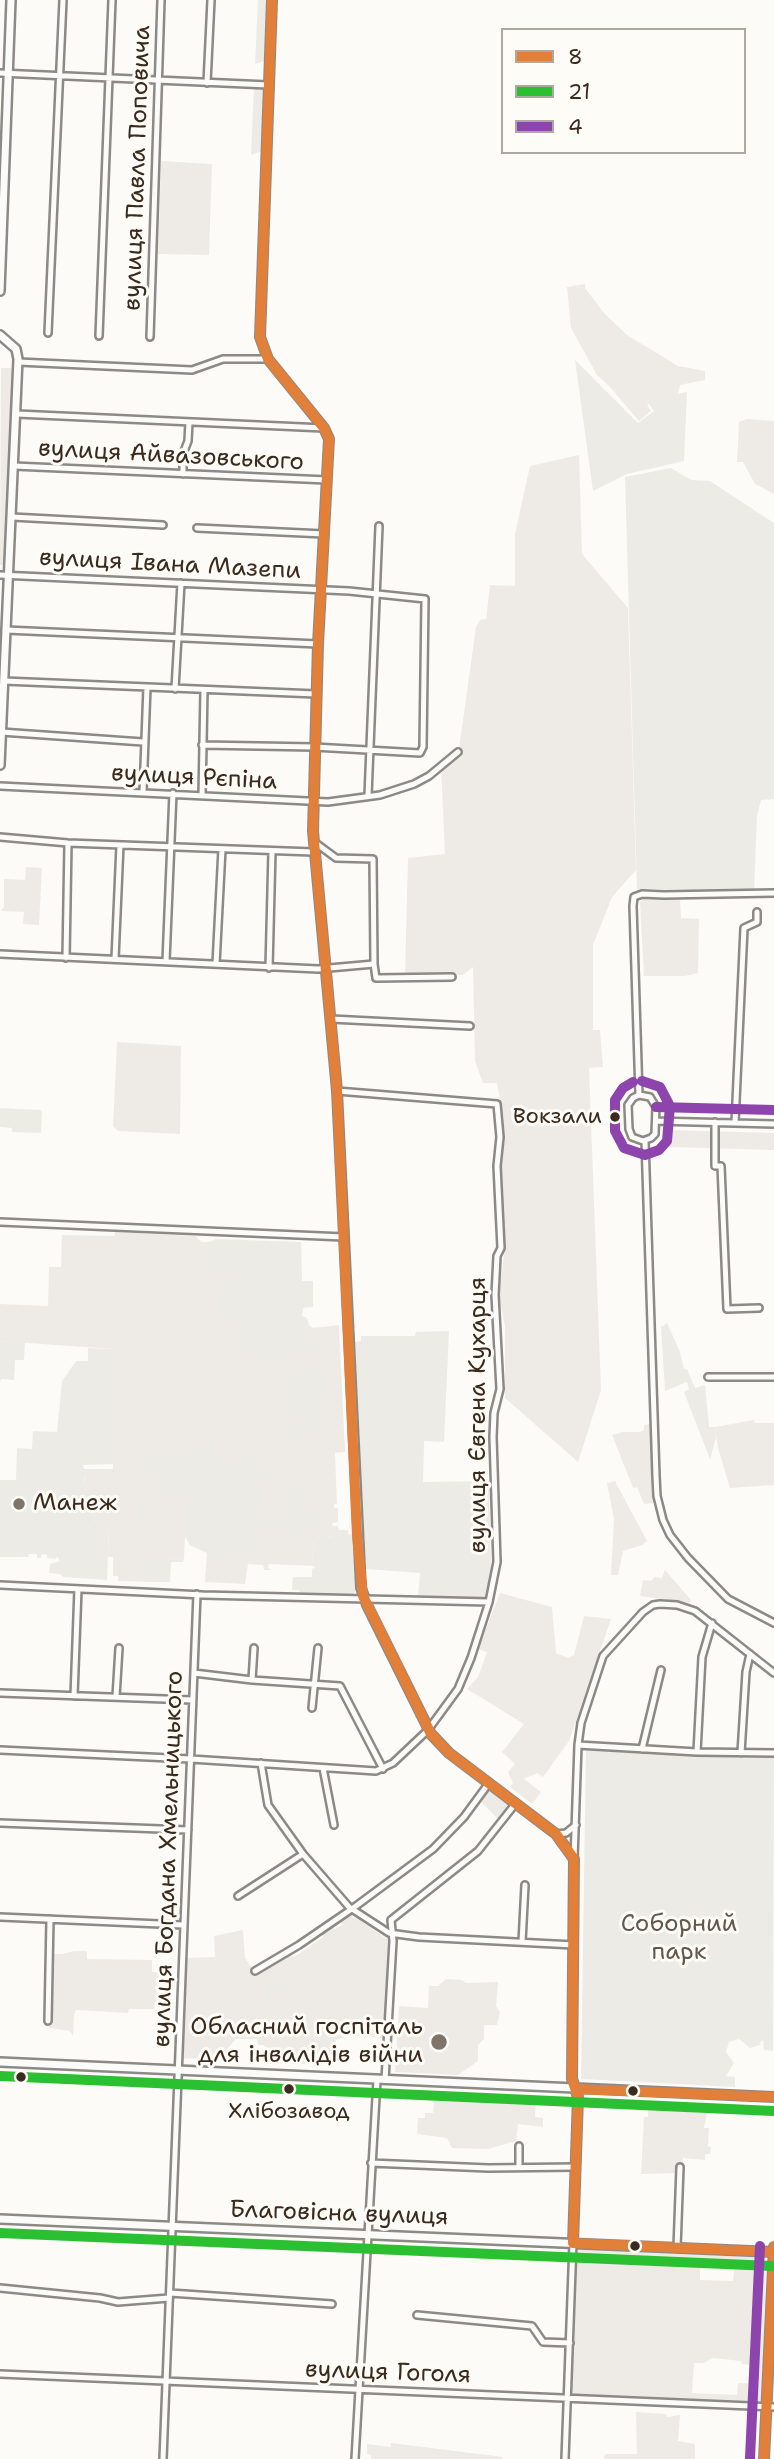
<!DOCTYPE html>
<html>
<head>
<meta charset="utf-8">
<style>
	body { margin:0 }
	#map { position:relative; width:774px; height:2459px; overflow:hidden; background:#fcfbf8; font-family:"Shantell Sans",sans-serif }
	canvas { display:block }
	.legend { position:absolute; left:501px; top:28px; width:245px; height:126px; box-sizing:border-box; background:#fdfcf7; border:2px solid #afa8a0; margin:0; padding:9px 12px; list-style:none; font-size:21px; color:#3b2a1e }
	.legend li { display:flex; align-items:center; gap:14px; height:35px }
	.legend b { width:35px; border:2px solid #afa8a0 }
</style>
</head>
<body>
<div id="map">
<canvas width="774" height="2459"></canvas>
<ul class="legend">
<li><b style="height:9px;background:#e27f38"></b>8</li>
<li><b style="height:9px;background:#2bbf32"></b>21</li>
<li><b style="height:9px;background:#8e44ad"></b>4</li>
</ul>
</div>
<script>
const ctx = document.querySelector('canvas').getContext('2d');
ctx.lineJoin = 'round';
function fillPath(path, color) {
  ctx.fillStyle = color;
  ctx.fill(path, 'evenodd');
}
function shape(rows) {
  const path = new Path2D();
  for (const r of rows) {
    path.moveTo(r[0], r[1]);
    for (let i = 2; i < r.length; i += 2) path.lineTo(r[i], r[i + 1]);
  }
  return path;
}
function stroke(path, color, width, dash) {
  ctx.strokeStyle = color;
  ctx.lineWidth = width;
  ctx.lineCap = dash ? 'butt' : 'round';
  ctx.setLineDash(dash || []);
  ctx.stroke(path);
}
function label(font, color, halo, rows, align = 'center') {
  ctx.font = font + ' "Shantell Sans",sans-serif';
  ctx.lineWidth = 6;
  ctx.setLineDash([]);
  ctx.textBaseline = 'middle';
  ctx.strokeStyle = halo;
  ctx.fillStyle = color;
  for (const [text, x, y, turn = 0] of rows) {
    ctx.save();
    ctx.translate(x, y);
    ctx.rotate((+turn || 0) * Math.PI / 180);
    ctx.textAlign = isNaN(turn) ? turn : align;
    if (halo) ctx.strokeText(text, 0, 0);
    ctx.fillText(text, 0, 0);
    ctx.restore();
  }
}
const built = shape([
	[161,161,212,164,209,255,158,254],
	[585,284,585,288,604,313,627,335,678,366,705,371,705,380,680,385,678,394,647,405,651,411,639,421,609,386,597,375,571,328,567,287],
	[1,368,16,368,7,565,0,565],
	[747,419,774,421,774,494,755,484,743,462,737,462,739,422],
	[579,455,582,554,628,608,636,870,612,897,593,945,593,1030,600,1030,603,1067,589,1068,601,1390,578,1462,505,1398,505,1326,499,1296,505,1248,501,1205,501,1106,497,1083,483,1083,475,1061,473,967,463,975,405,975,408,858,445,854,441,765,459,749,476,627,480,620,486,619,490,585,515,586,515,534,530,466],
	[26,867,42,868,39,925,23,924,24,912,1,911,4,906,4,879,25,880],
	[644,898,680,898,681,918,699,919,698,973,685,976,644,976,640,902],
	[117,1042,181,1046,180,1134,118,1131,113,1126],
	[669,1130,774,1133,774,1150,669,1147],
	[115,1232,195,1236,202,1242,209,1242,216,1239,301,1242,302,1317,307,1318,309,1325,313,1328,339,1325,345,1452,335,1453,337,1504,334,1504,334,1508,338,1508,338,1522,332,1523,333,1526,338,1526,339,1530,348,1530,348,1535,314,1538,312,1566,269,1564,268,1568,272,1570,264,1570,263,1565,248,1564,245,1584,205,1582,207,1553,190,1545,185,1537,184,1559,153,1557,153,1582,118,1581,118,1576,113,1576,113,1557,108,1557,109,1529,96,1524,88,1486,85,1487,84,1469,113,1469,113,1349,0,1341,0,1304,48,1306,49,1267,61,1267,62,1235,114,1236],
	[754,1420,755,1423,774,1423,774,1485,730,1488,718,1448,715,1427],
	[650,1424,654,1503,644,1504,637,1487,633,1488,612,1435,622,1432,640,1432,644,1430,644,1425],
	[615,1481,647,1541,642,1545,623,1551,618,1575,611,1575,614,1519,607,1483],
	[665,1570,691,1600,690,1603,640,1596,643,1580,651,1581,655,1577,662,1578],
	[500,1593,552,1607,556,1653,568,1658,574,1655,584,1616,611,1619,569,1741,543,1777,537,1773,524,1779,541,1792,532,1804,510,1787,513,1783,508,1772,515,1764,502,1752,524,1724,467,1689,478,1677,486,1655,487,1652,478,1649],
	[350,1912,353,1918,358,1919,391,1942,385,2038,350,2036,336,2040,334,2065,271,2063,269,2048,265,2048,264,2045,258,2045,257,2039,236,2039,217,2060,182,2058,186,1958,215,1957,214,1936,243,1930,245,1958,254,1970,278,1954,282,1958,290,1953,292,1957,299,1954,323,1937,320,1931,331,1924,335,1929,342,1925,339,1919],
	[74,1951,87,1951,87,1959,152,1960,152,1972,171,1973,169,2002,155,2002,154,2009,129,2009,128,2013,76,2010,74,2015,73,2036,70,2031,49,2028,48,1954,62,1954],
	[446,1979,462,1980,466,1983,498,1982,496,2006,500,2012,497,2025,484,2025,484,2039,478,2045,478,2061,458,2075,395,2072,399,2006,428,2008,429,1986,438,1986],
	[435,2093,536,2097,535,2117,543,2118,543,2127,518,2124,516,2141,488,2149,452,2148,447,2138,417,2134,418,2118,425,2118,425,2113,433,2113],
	[657,2108,666,2109,666,2111,707,2113,704,2128,709,2128,708,2146,711,2147,710,2154,705,2154,705,2160,683,2158,683,2165,678,2165,678,2173,641,2174,644,2117,648,2117,648,2110,656,2111],
	[583,2247,761,2255,766,2258,762,2401,753,2403,573,2394,570,2387,575,2255,579,2249],
	[700,2260,735,2261,733,2281,700,2280],
	[713,2358,741,2361,742,2364,759,2366,758,2384,738,2383,737,2395,692,2393,694,2363,704,2363],
	[636,2412,666,2414,667,2417,680,2415,678,2441,695,2444,695,2459,604,2459,605,2454,637,2454],
	[391,2443,503,2457,502,2459,371,2459,371,2455,367,2454,367,2444,391,2447]
]);
const green = shape([
	[258,0,268,0,268,5,264,61,255,64],
	[254,87,264,91,262,151,251,155],
	[575,360,638,423,654,411,646,400,687,392,684,461,627,474,593,491],
	[671,468,691,480,710,481,774,523,774,799,761,800,757,816,754,891,637,889,625,477],
	[0,1108,40,1110,42,1112,41,1133,12,1132,12,1128,0,1127],
	[216,1240,301,1243,302,1281,313,1281,313,1307,303,1308,302,1316,307,1318,309,1325,317,1331,302,1333,303,1341,312,1342,323,1340,329,1345,322,1351,311,1347,301,1348,303,1353,296,1359,285,1363,265,1358,269,1369,250,1365,211,1294,227,1283,228,1276,220,1268,216,1275,209,1277,205,1274,209,1244],
	[667,1323,680,1352,684,1369,687,1369,695,1388,705,1385,709,1427,715,1427,716,1438,710,1459,684,1392,689,1389,687,1382,665,1391,661,1327],
	[449,1331,444,1442,424,1441,423,1482,489,1481,491,1574,486,1599,418,1597,420,1573,366,1569,355,1342,361,1341,361,1336,415,1336,416,1332],
	[0,1341,25,1342,24,1360,15,1360,14,1380,2,1379,0,1381],
	[88,1348,113,1349,113,1464,83,1465,84,1469,113,1469,113,1476,112,1474,102,1476,101,1472,84,1474,85,1486,89,1486,96,1524,109,1528,107,1580,63,1577,60,1574,49,1573,50,1564,60,1561,57,1556,56,1559,47,1558,47,1555,42,1554,41,1558,37,1558,37,1554,29,1554,28,1557,0,1557,0,1480,16,1480,17,1448,32,1449,33,1431,57,1432,62,1381,76,1361,88,1361],
	[316,1367,327,1381,331,1392,332,1418,328,1440,325,1429,316,1430,315,1439,303,1442,299,1448,290,1451,284,1446,276,1427,281,1423,293,1423,292,1415,287,1411,280,1411,284,1403,275,1374,288,1370],
	[214,1436,219,1441,213,1455,224,1458,261,1455,268,1463,272,1475,278,1482,278,1475,282,1465,293,1467,320,1513,321,1519,318,1527,284,1544,285,1534,257,1534,256,1544,265,1549,282,1551,283,1555,257,1556,236,1552,230,1560,210,1554,190,1545,184,1532,187,1499,161,1497,155,1521,136,1519,136,1509,131,1505,132,1500,158,1500,154,1487,135,1457,137,1452,153,1452,162,1450,173,1453,192,1448],
	[279,1482,289,1516,289,1517,286,1517,279,1512,271,1515,264,1512,262,1500,269,1483],
	[354,1534,355,1593,351,1595,301,1594,299,1590,292,1590,293,1577,312,1577,312,1569,316,1567,312,1566,314,1538],
	[152,1550,165,1550,165,1556,168,1558,184,1559,183,1562,171,1562,170,1582,147,1582,147,1576,134,1575,135,1557,152,1557],
	[586,1749,607,1750,609,1753,613,1750,774,1755,773,2051,764,2050,763,2041,761,2041,760,2045,750,2048,739,2039,729,2042,726,2052,734,2063,726,2076,735,2077,735,2087,581,2079],
	[491,1790,511,1804,499,1820,481,1802,487,1791],
	[288,1973,296,1987,270,2003,262,1989]
]);
const minor = shape([
	[0,73,268,85],
	[207,83,211,0],
	[48,333,63,0],
	[99,336,112,0],
	[150,337,161,0],
	[18,362,192,370,223,359,268,359],
	[17,414,324,428],
	[14,466,327,480],
	[183,474,183,454,188,441,189,422],
	[12,517,163,525],
	[197,528,324,534],
	[0,575,349,591,425,599,423,747,420,753,314,747,202,745],
	[6,630,318,644],
	[4,681,316,694],
	[175,689,181,583],
	[1,732,143,742],
	[0,786,328,802,380,795,414,784,429,776,458,752],
	[143,792,147,687],
	[202,796,204,690],
	[368,796,379,526],
	[0,837,68,843,313,852],
	[313,841,336,858,373,859,374,964,376,978,452,977],
	[0,954,318,969,374,964],
	[66,958,68,843],
	[115,959,120,845],
	[166,961,173,793],
	[216,964,222,849],
	[269,968,272,851],
	[331,1019,470,1026],
	[639,1095,633,906,634,897,642,894,664,895,774,893],
	[639,1095,650,1097,656,1107,655,1134,651,1138,643,1141,632,1137,629,1129,628,1105,633,1098,639,1095],
	[656,1121,774,1124],
	[715,1122,715,1166,721,1166,727,1309,759,1308],
	[735,1123,744,928,757,922,757,912],
	[645,1141,656,1476,657,1496,663,1520,670,1535,688,1558,728,1599,774,1623],
	[0,1222,344,1237],
	[708,1377,774,1377],
	[0,1585,203,1595,489,1602],
	[194,1673,252,1680,340,1686,383,1769],
	[252,1680,254,1648],
	[0,1693,192,1700],
	[74,1696,78,1589],
	[116,1697,119,1648],
	[312,1708,318,1648],
	[578,1745,697,1752,774,1753],
	[642,1749,661,1670],
	[0,1750,191,1759,376,1771,393,1763,428,1730,458,1689,471,1658,489,1602,497,1562,493,1437,494,1413,500,1389,495,1295,497,1256,501,1248,497,1166,500,1137,497,1104,337,1091],
	[697,1752,702,1657,712,1623],
	[741,1753,746,1672,750,1654],
	[261,1763,268,1805,303,1854,349,1907,389,1933,419,1937,574,1945],
	[323,1768,334,1825],
	[0,1823,188,1830],
	[556,1834,566,1833,576,1825],
	[574,1859,578,1745,581,1723,603,1656,643,1612,653,1605,660,1604,677,1605,695,1611,774,1673],
	[238,1896,303,1854],
	[0,1917,183,1925],
	[522,1942,525,1885],
	[255,1971,299,1945,356,1906,433,1849,464,1817,489,1783],
	[48,2021,50,1919],
	[385,2080,393,1941,391,1920,478,1851,516,1803],
	[371,2163,488,2168,576,2167],
	[519,2167,519,2146],
	[677,2248,680,2167],
	[0,2288,100,2298,118,2302,169,2298],
	[170,2293,332,2304],
	[417,2315,532,2326,543,2342,570,2343],
	[0,2374,774,2407],
	[163,2459,197,1594],
	[355,2459,377,2080],
	[565,2459,573,2243]
]);
const major = shape([
	[272,0,260,337,268,359,324,428,329,439,318,644,313,831,337,1091,361,1588,367,1605,431,1734,449,1753,556,1834,574,1859,572,2079,578,2097,573,2243],
	[0,291,11,0],
	[0,335,16,349,18,359,0,765],
	[0,2062,774,2097],
	[0,2219,774,2252],
	[764,2459,774,2247]
]);
const bus1 = shape([
	[272,0,260,337,268,359,324,428,329,439,318,644,313,831,337,1091,357,1535,363,1596,431,1734,449,1753,556,1834,574,1859,572,2079,578,2097,573,2243,773,2252],
	[576,2089,774,2097],
	[764,2459,774,2247]
]);
const bus2 = shape([
	[0,2076,773,2111],
	[0,2233,772,2266]
]);
const bus3 = shape([
	[633,1082,623,1088,615,1100,615,1131,624,1148,645,1155,659,1150,667,1141,670,1106,660,1087,642,1081],
	[656,1107,774,1110],
	[750,2458,760,2246]
]);
const markers = [
	[615,1117,6,"#3b2a1e"],
	[19,1504,7,"#7f736a"],
	[439,2042,9,"#7f736a"],
	[21,2077,6,"#3b2a1e"],
	[289,2089,6,"#3b2a1e"],
	[633,2091,6,"#3b2a1e"],
	[635,2246,6,"#3b2a1e"]
];
const busNames = [
	["Вокзали",602,1117],
	["Хлібозавод",289,2112,"center"]
];
const streetNames = [
	["вулиця Павла Поповича",138,168,-88],
	["вулиця Айвазовського",171,456,3],
	["вулиця Івана Мазепи",170,565,3],
	["вулиця Рєпіна",194,778,3],
	["вулиця Євгена Кухарця",479,1415,-90],
	["вулиця Богдана Хмельницького",169,1859,-88],
	["Благовісна вулиця",339,2214,2],
	["вулиця Гоголя",388,2373,2]
];
const poiNames = [
	["Манеж",33,1504],
	["Обласний госпіталь",423,2028,"right"],
	["для інвалідів війни",423,2056,"right"]
];
const parkNames = [
	["Соборний",679,1925],
	["парк",679,1953]
];
fillPath(built, '#eeebe7');
fillPath(green, '#edebe6');
stroke(minor, '#8d8985', 10);
stroke(major, '#8d8985', 12);
stroke(minor, '#fbfbf9', 5);
stroke(major, '#fbfbf9', 7);
stroke(bus1, '#e27f38', 10);
stroke(bus2, '#2bbf32', 10);
stroke(bus3, '#8e44ad', 10);
for (const [x, y, r, color] of markers) {
  const dot = new Path2D();
  dot.arc(x, y, r, 0, 2 * Math.PI);
  ctx.fillStyle = color;
  ctx.fill(dot);
  stroke(dot, '#fdfcf7', 2.5);
}
label('22px', '#3b2a1e', '#fdfcf7', busNames, 'right');
label('24px', '#3b2a1e', '#fdfcf7', streetNames);
label('24px', '#3b2a1e', '#fdfcf7', poiNames, 'left');
label('24px', '#64574c', '#fdfcf7', parkNames);
</script>
</body>
</html>
